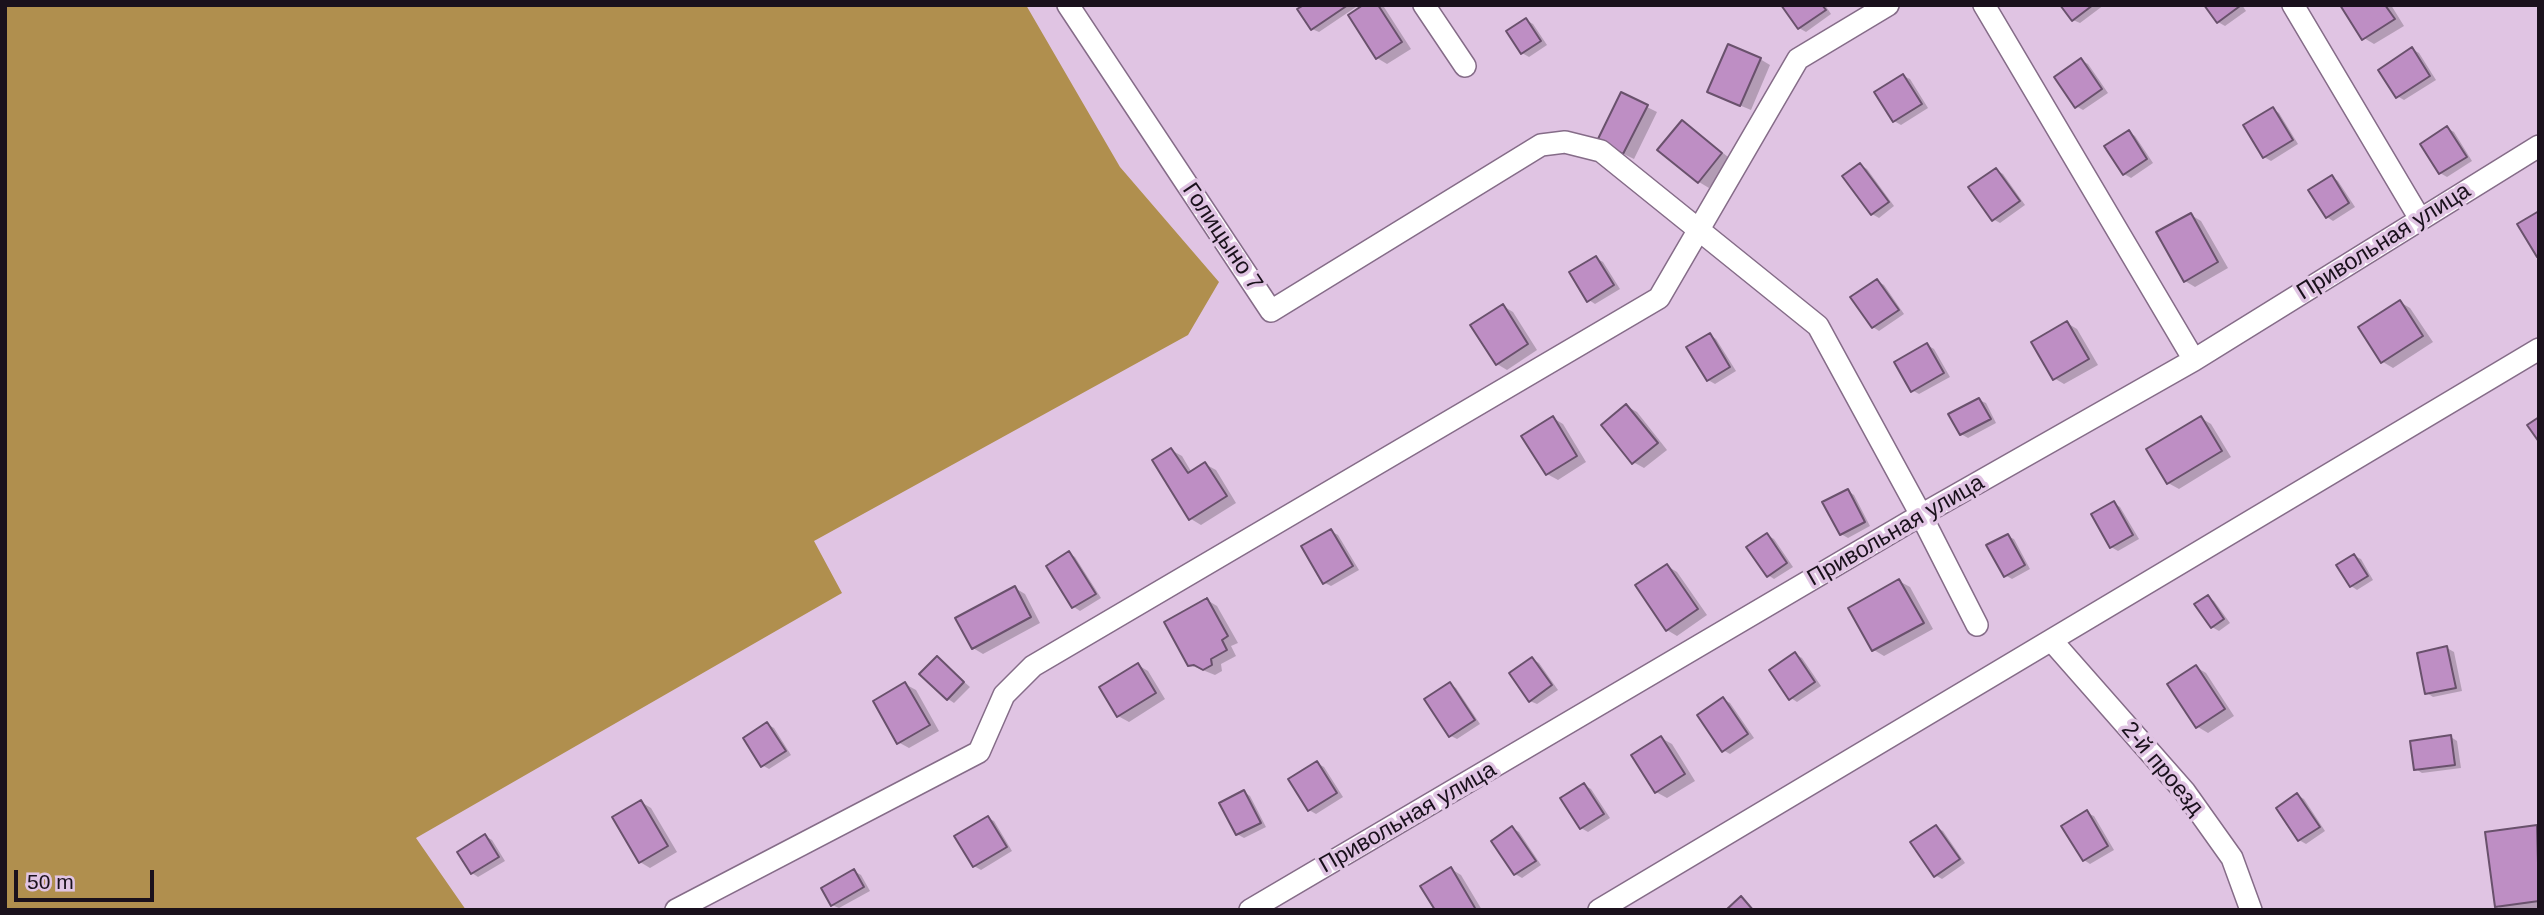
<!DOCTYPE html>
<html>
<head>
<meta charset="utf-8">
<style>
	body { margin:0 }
	#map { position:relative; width:2544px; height:915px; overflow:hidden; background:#e0c4e3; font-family:Arial,sans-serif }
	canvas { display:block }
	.frame { position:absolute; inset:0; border:7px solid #1a111c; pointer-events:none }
	.scale { position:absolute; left:14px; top:870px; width:140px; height:32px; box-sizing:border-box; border:4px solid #1a111c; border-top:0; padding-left:9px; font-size:21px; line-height:24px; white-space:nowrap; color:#1a111c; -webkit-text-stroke:5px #e0c4e3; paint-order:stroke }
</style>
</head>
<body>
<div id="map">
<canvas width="2544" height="915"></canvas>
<div class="frame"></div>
<div class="scale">50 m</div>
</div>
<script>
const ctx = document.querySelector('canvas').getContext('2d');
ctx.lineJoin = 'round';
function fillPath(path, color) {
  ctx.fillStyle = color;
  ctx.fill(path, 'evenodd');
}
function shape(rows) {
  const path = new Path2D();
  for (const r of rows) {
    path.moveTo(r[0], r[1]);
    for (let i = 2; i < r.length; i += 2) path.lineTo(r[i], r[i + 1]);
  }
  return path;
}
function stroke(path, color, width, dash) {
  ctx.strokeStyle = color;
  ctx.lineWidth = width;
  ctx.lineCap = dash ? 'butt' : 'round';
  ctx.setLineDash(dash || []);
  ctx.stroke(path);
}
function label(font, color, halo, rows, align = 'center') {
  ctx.font = font + ' Arial,sans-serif';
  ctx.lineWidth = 7;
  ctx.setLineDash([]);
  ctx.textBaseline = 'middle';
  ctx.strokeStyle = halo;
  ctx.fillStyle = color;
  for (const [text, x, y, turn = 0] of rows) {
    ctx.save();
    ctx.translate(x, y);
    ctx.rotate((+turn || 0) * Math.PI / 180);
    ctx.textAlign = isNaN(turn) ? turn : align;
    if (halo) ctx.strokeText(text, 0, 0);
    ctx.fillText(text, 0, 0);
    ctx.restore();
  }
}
const forest = shape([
	[5,5,1026,5,1120,167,1219,282,1188,335,814,541,842,593,416,838,466,910,5,910]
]);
const shadow = shape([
	[1307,5,1359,5,1319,32,1312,29],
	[1366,5,1384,7,1411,49,1387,64,1377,58],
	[1783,5,1825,5,1831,14,1806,32,1799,28],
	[2062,5,2104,5,2080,23,2073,20],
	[2206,5,2242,5,2246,11,2225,26,2218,22],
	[2342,5,2391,5,2404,26,2374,44,2364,38],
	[1526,20,1533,24,1547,45,1529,57,1522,53,1509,32],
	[2412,49,2419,53,2436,80,2404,100,2397,96],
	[1760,59,1770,65,1751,110,1720,97],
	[2081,60,2088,64,2108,93,2083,110,2076,106],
	[1903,76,1910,79,1928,108,1901,125,1894,121],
	[1647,107,1657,112,1634,159,1609,147],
	[2273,109,2279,113,2298,144,2271,161,2264,157],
	[1683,122,1732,160,1709,188,1699,182],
	[2447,128,2454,132,2472,161,2447,177,2440,173],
	[2129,132,2135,136,2153,163,2131,178,2124,174],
	[1860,165,1867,169,1894,206,1879,218,1872,214],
	[1996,170,2003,174,2025,205,2000,223,1993,219],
	[2332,177,2338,181,2355,207,2333,221,2327,217],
	[2191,215,2201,221,2228,268,2195,287,2185,281],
	[1596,258,1603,262,1620,289,1595,304,1589,300],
	[1877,281,1884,285,1904,314,1879,331,1873,327],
	[2400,302,2410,308,2433,342,2393,368,2383,362,2360,328],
	[1503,306,1513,312,1537,350,1507,370,1497,364],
	[2067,323,2077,329,2098,365,2064,384,2054,378],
	[1710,335,1716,339,1736,371,1715,384,1708,380],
	[1927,345,1934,349,1950,377,1919,394,1912,390],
	[1979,400,1986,403,1996,423,1968,438,1961,434],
	[1626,406,1637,412,1667,450,1644,468,1633,462],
	[1553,418,1563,424,1586,462,1558,480,1547,474],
	[2201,418,2211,424,2231,457,2179,489,2168,483],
	[1171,450,1182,456,1192,473,1205,464,1216,470,1236,503,1201,525,1191,519],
	[1848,491,1854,495,1870,526,1848,538,1841,534],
	[2114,503,2120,507,2139,539,2118,551,2111,547],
	[1331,531,1338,535,1359,570,1331,586,1325,583],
	[1767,535,1774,539,1793,567,1774,579,1768,575],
	[2007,536,2014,539,2030,569,2012,579,2005,575],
	[1069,553,1075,557,1101,598,1080,611,1074,607],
	[2354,556,2361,559,2373,580,2357,590,2351,586],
	[1667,566,1677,572,1707,615,1677,636,1667,630],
	[1899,581,1910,587,1933,629,1884,656,1874,650,1850,608],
	[1015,588,1025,594,1040,623,983,654,973,648],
	[2208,597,2214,601,2230,623,2219,631,2212,627],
	[1207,600,1217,606,1238,643,1231,646,1236,656,1221,664,1222,671,1215,675,1190,665],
	[2447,648,2454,652,2462,691,2433,697,2427,693],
	[1795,654,1802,658,1821,686,1797,702,1791,698],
	[937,658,970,687,954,703,948,699],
	[1532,659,1539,663,1558,690,1537,704,1530,701],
	[1138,665,1148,671,1165,699,1129,722,1118,716],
	[2196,667,2206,673,2234,716,2208,733,2198,727,2169,685],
	[905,684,916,690,939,731,909,748,898,742],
	[1450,684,1456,688,1480,724,1457,739,1451,736],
	[1723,699,1730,703,1754,738,1730,754,1723,750],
	[767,724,774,728,791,755,769,769,762,765],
	[2451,737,2457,741,2461,768,2422,773,2416,769],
	[1661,738,1672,744,1695,781,1667,798,1656,792],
	[1317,763,1324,767,1343,797,1316,814,1309,810],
	[1584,785,1591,789,1610,818,1588,832,1581,828],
	[1244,792,1250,796,1266,827,1244,838,1237,834],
	[2297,795,2304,799,2325,831,2306,844,2299,840],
	[641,802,651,808,677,852,650,868,640,862],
	[2087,813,2094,816,2114,850,2090,864,2084,860],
	[988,818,994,821,1012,851,981,870,974,866],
	[1936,827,1943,831,1965,863,1942,879,1935,875],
	[2537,827,2539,828,2539,908,2503,910,2497,906],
	[1512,828,1519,832,1541,865,1522,878,1515,874],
	[485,836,492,840,505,861,478,877,472,873],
	[1451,869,1461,875,1482,910,1437,910],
	[854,871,861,875,870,891,839,908,832,905]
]);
const building = shape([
	[1304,5,1348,5,1311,30,1297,9,1304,5],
	[1363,5,1378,5,1402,42,1376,59,1348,15,1363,5],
	[1781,5,1822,5,1826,10,1798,29,1781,5],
	[2060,5,2093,5,2072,21,2060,5],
	[2204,5,2239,5,2240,6,2217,23,2204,5],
	[2340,5,2385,5,2395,19,2362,40,2340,5],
	[1526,18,1541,41,1521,54,1506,31,1526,18],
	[1728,44,1761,58,1740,106,1707,92,1728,44],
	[2412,47,2430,76,2396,98,2378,70,2412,47],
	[2081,58,2102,89,2075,108,2054,77,2081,58],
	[1903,74,1922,104,1893,122,1874,92,1903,74],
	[1621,92,1648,105,1623,154,1597,141,1621,92],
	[2273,107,2293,140,2263,158,2243,125,2273,107],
	[1682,120,1722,153,1698,183,1657,150,1682,120],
	[2447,126,2467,157,2439,174,2420,144,2447,126],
	[2129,130,2147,159,2123,175,2104,146,2129,130],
	[1860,163,1889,202,1871,215,1842,176,1860,163],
	[1996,168,2020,201,1992,221,1968,187,1996,168],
	[2332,175,2349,203,2326,218,2308,190,2332,175],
	[2539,211,2539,256,2537,257,2517,224,2539,211],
	[2191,213,2218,262,2184,282,2156,232,2191,213],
	[1596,256,1614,285,1587,302,1569,272,1596,256],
	[1877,279,1899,310,1872,328,1850,297,1877,279],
	[2400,300,2423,336,2381,363,2358,327,2400,300],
	[1503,304,1528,344,1496,365,1470,325,1503,304],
	[2067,321,2089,359,2053,380,2031,342,2067,321],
	[1710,333,1730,367,1707,381,1686,347,1710,333],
	[1927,343,1944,373,1911,392,1894,362,1927,343],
	[1979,398,1991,419,1960,435,1948,414,1979,398],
	[1626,404,1658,443,1632,464,1601,425,1626,404],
	[1553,416,1577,456,1546,475,1521,436,1553,416],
	[2201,416,2222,451,2167,484,2146,449,2201,416],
	[2539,417,2539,442,2527,425,2539,417],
	[1171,448,1188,473,1205,462,1227,496,1189,520,1152,460,1171,448],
	[1848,489,1865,522,1840,535,1822,502,1848,489],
	[2114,501,2133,535,2110,548,2091,514,2114,501],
	[1331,529,1353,566,1323,584,1301,546,1331,529],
	[1767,533,1787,563,1767,577,1746,547,1767,533],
	[2008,534,2025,565,2004,577,1986,545,2008,534],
	[1069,551,1096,594,1072,608,1046,566,1069,551],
	[2354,554,2368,576,2350,587,2336,565,2354,554],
	[1667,564,1698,609,1666,631,1635,585,1667,564],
	[1899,579,1924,623,1872,651,1848,608,1899,579],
	[1015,586,1031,617,972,649,955,618,1015,586],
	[2208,595,2224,619,2211,628,2194,604,2208,595],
	[1207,598,1228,636,1222,640,1227,650,1211,659,1212,665,1203,670,1194,665,1188,666,1164,622,1207,598],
	[2447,646,2456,688,2425,694,2417,653,2447,646],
	[1795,652,1815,682,1789,700,1769,670,1795,652],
	[937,656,964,682,947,700,919,674,937,656],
	[1532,657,1552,685,1529,702,1509,673,1532,657],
	[1138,663,1156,693,1117,717,1099,687,1138,663],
	[2196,665,2225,709,2196,728,2167,684,2196,665],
	[905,682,930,725,897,744,873,701,905,682],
	[1450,682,1475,720,1449,737,1424,699,1450,682],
	[1723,697,1748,734,1722,752,1697,715,1723,697],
	[767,722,786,751,761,767,743,738,767,722],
	[2451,735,2455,765,2414,770,2410,741,2451,735],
	[1661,736,1685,774,1655,793,1631,755,1661,736],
	[1317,761,1337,793,1308,811,1288,779,1317,761],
	[1584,783,1604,814,1580,829,1560,798,1584,783],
	[1244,790,1261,823,1236,835,1219,803,1244,790],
	[2297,793,2320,827,2298,841,2276,808,2297,793],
	[641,800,668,846,639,863,612,817,641,800],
	[2087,810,2108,846,2083,861,2061,826,2087,810],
	[988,816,1007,847,973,867,954,836,988,816],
	[1936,825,1960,859,1934,877,1910,842,1936,825],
	[2537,825,2539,901,2495,907,2485,832,2537,825],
	[1512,826,1536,861,1514,875,1491,841,1512,826],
	[485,834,499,857,471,874,457,852,485,834],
	[1451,867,1475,908,1472,910,1435,910,1420,886,1451,867],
	[854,869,864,887,831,906,821,888,854,869],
	[1741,896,1753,910,1726,910,1741,896]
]);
const minor = shape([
	[1068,5,1271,311,1541,145,1565,142,1601,151,1818,326,1921,515,1977,625],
	[1424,5,1465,66],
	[1984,5,2194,360],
	[2293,5,2420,219],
	[2052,641,2185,792,2232,858,2251,910],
	[676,910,979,752,1004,695,1033,666,1659,298,1798,59,1888,5],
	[1250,910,1921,515,2194,360,2539,146],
	[1599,910,2539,349]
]);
const streetNames = [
	["Голицыно 7",1222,237,56],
	["Привольная улица",2384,242,-32],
	["Привольная улица",1896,531,-30],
	["2-й проезд",2162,769,50],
	["Привольная улица",1408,818,-30]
];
fillPath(forest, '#b08f4e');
fillPath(shadow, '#0003');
fillPath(building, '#be8ec4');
stroke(building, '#69516c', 2);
stroke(minor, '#856c88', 24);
stroke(minor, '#fff', 21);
label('23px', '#1a111c', '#e0c4e3', streetNames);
</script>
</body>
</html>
